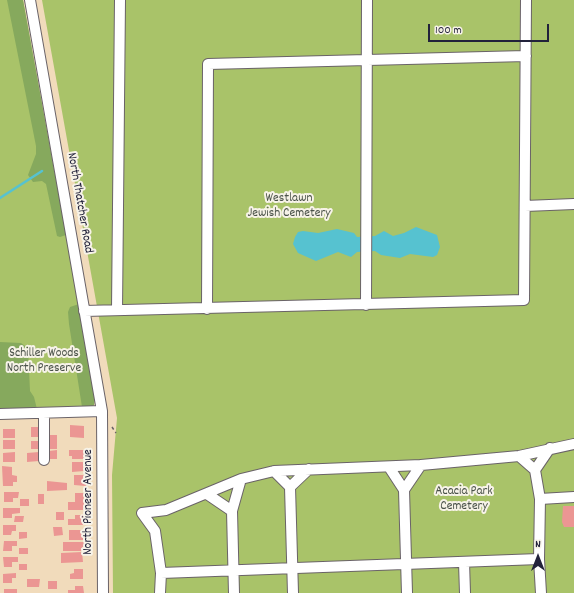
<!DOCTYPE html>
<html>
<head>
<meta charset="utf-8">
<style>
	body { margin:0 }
	#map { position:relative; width:574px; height:593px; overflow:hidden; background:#f1dbbb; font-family:Dekko,sans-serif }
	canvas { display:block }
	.north { position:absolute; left:518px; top:537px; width:40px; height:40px; -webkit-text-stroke:3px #f7f3e8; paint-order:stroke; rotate:0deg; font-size:11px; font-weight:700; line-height:16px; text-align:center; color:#22223b }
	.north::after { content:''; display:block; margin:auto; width:14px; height:18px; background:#22223b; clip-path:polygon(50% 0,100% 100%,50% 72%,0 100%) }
	.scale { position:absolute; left:428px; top:24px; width:121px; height:18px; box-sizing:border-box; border:2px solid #22223b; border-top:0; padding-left:5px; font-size:12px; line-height:14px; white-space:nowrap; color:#22223b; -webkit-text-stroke:3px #f7f3e8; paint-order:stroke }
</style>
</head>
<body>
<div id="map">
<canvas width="574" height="593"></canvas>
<div class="north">N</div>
<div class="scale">100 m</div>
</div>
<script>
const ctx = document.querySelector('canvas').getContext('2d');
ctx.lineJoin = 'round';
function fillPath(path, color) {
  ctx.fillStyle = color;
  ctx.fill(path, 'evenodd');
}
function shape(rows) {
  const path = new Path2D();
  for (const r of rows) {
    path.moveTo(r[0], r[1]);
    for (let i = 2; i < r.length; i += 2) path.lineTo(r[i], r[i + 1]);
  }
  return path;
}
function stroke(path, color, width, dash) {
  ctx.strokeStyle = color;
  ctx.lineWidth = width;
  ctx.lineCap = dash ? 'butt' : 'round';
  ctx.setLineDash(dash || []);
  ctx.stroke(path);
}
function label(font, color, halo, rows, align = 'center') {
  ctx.font = font + ' Dekko,sans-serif';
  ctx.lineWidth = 4;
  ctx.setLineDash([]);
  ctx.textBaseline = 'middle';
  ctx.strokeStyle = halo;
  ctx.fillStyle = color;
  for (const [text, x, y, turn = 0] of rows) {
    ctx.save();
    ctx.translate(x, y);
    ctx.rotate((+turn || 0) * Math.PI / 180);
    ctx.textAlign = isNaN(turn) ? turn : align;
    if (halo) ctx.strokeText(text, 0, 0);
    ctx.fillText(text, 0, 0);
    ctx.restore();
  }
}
const green = shape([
	[0,0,23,0,95,396,94,405,92,407,0,410],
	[42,0,574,0,574,593,113,593,112,475,117,418]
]);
const forest = shape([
	[7,0,23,0,66,235,60,237,57,236,46,184,42,181,33,182,28,175,36,154,36,146],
	[79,304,95,396,94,405,92,407,82,407,69,324,68,312,70,307],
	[0,342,21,343,28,348,30,391,34,397,37,409,0,410]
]);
const water = shape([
	[416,227,437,235,440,247,437,255,433,257,410,254,400,258,381,255,375,251,357,252,351,257,338,252,316,261,298,253,293,244,295,237,298,232,303,231,318,233,337,229,354,233,357,237,375,236,384,231,393,236,404,233]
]);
const stream = shape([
	[0,198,42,171]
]);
const building = shape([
	[70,425,84,426,84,438,70,437],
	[31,427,40,427,40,437,31,437],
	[3,429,15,429,15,438,3,438],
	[49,435,57,435,57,449,49,449],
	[3,440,15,440,15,449,3,449],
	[31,441,40,441,39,449,31,449],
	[57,450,57,459,49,459,49,451],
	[69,450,84,450,84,459,72,459,72,456,69,456],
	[15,452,15,462,3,462,3,453],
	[39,452,39,461,27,462,27,453],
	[72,462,83,462,84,471,72,472],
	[2,466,12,467,12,475,17,476,17,482,13,482,13,486,3,486],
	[74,475,84,475,83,480,86,480,86,486,74,485],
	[47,481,67,483,67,490,47,491],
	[4,492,19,492,18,498,13,498,13,502,4,502],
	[75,493,84,493,84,510,68,510,68,502,75,502],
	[38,494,44,494,44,504,38,504],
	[20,499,29,499,29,506,20,506],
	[563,506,574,506,574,527,564,527,562,522],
	[3,508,20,508,20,513,12,514,12,518,3,518],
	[56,512,64,512,64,520,56,520],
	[75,515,83,515,83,525,68,525,68,519,75,519],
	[15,516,24,516,23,522,14,522],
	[3,525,16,525,16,531,12,531,11,535,3,535],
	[53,527,62,527,63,535,54,536],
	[69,530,83,530,83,540,69,540],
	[19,532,27,532,27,538,19,539],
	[4,541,17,541,17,546,12,546,12,551,3,551],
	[63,542,86,542,85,551,63,551],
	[19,548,28,548,28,554,19,554],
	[82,552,83,562,61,563,61,553],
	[3,557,18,557,18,562,12,562,12,567,4,567],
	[19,564,27,564,27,570,19,570],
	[74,569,83,569,83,579,70,579,70,574,74,573],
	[16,573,16,578,12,578,12,583,3,583,3,574],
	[27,579,40,579,39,587,27,587],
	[48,581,57,581,57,589,48,589],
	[75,586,83,586,84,593,68,593,68,590,75,590],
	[4,589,17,589,17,593,4,593]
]);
const path = shape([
	[112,427,116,433]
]);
const minor = shape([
	[30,0,102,411,103,593],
	[525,206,574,204],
	[366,305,367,0],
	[207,309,208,64,526,56],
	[117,310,120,0],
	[84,311,524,300,526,0],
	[44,413,44,460],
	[0,414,102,411],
	[519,456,535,470],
	[389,467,404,490],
	[274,471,290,487,293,593],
	[290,487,309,469],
	[207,494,232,511,234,593],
	[540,499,574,497],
	[232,511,241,479],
	[464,562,465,593],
	[161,573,539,559],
	[160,593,161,573,155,531,142,513,166,510,241,479,274,471,421,465,519,456,574,444],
	[407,593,404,490,421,465],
	[541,593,539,559,540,499,535,470,550,448]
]);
const parkNames = [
	["Westlawn",289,199],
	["Jewish Cemetery",289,214],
	["Schiller Woods",44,354],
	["North Preserve",44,369],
	["Acacia Park",464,492],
	["Cemetery",464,507]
];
const streetNames = [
	["North Thatcher Road",79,203,80],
	["North Pioneer Avenue",89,502,-90]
];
fillPath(green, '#a9c369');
fillPath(forest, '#86a95d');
fillPath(water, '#56c2d0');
stroke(stream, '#56c2d0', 2.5);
fillPath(building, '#eb9693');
stroke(minor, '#6a6368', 12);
stroke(path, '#6a6368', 1.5, [3, 3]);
stroke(minor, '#fff', 10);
label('13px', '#4a5249', '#f7f3e8', parkNames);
label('13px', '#22223b', '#f7f3e8', streetNames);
</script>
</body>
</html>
